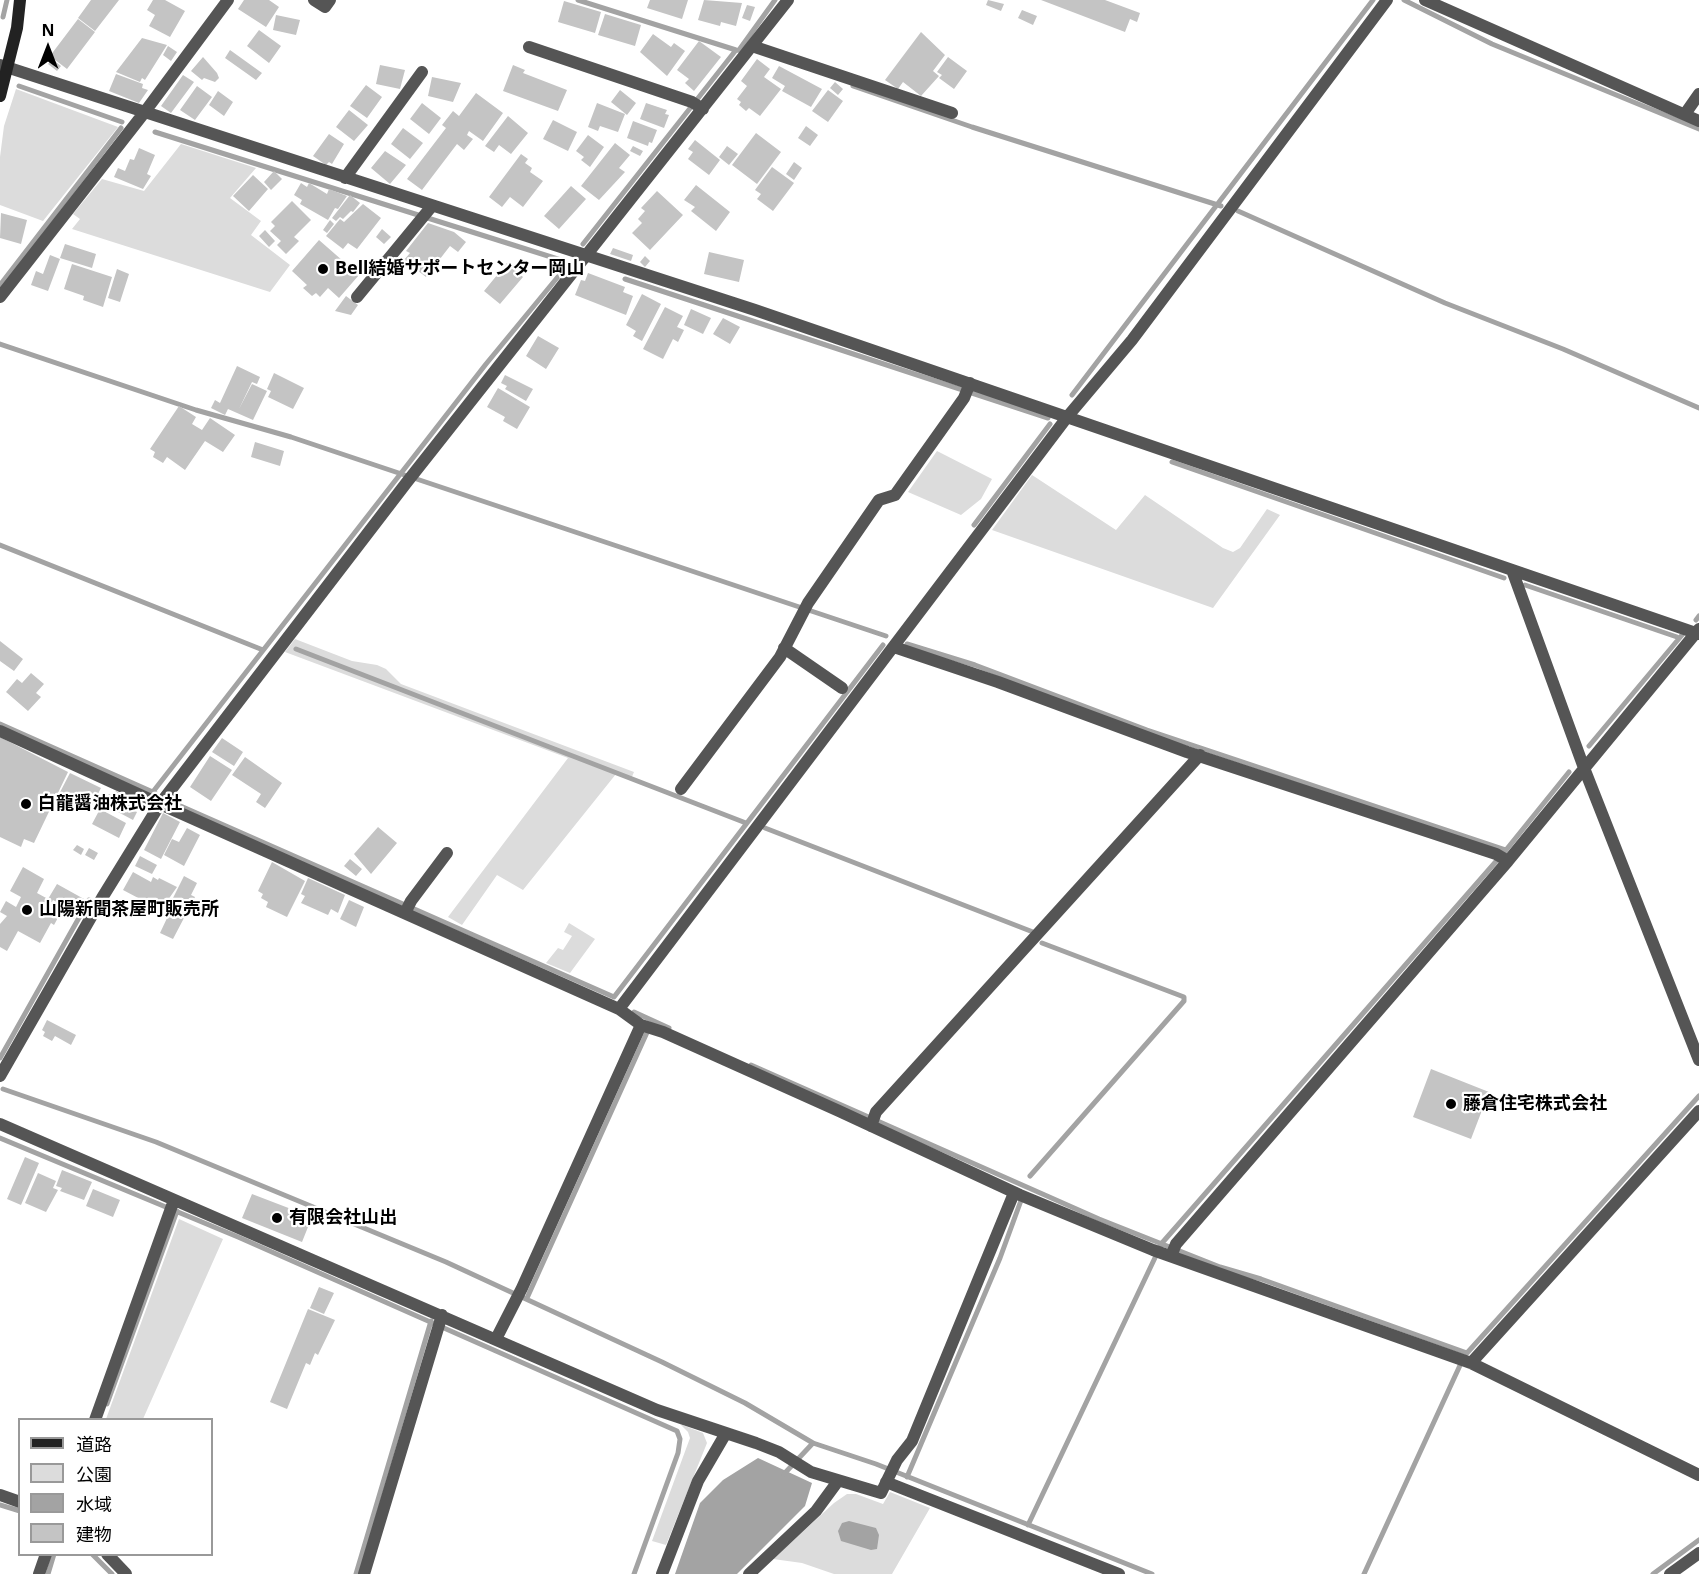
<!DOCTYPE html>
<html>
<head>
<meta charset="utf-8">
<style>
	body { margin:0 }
	#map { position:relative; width:1699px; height:1574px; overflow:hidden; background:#fff; font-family:"Noto Sans","Noto Sans JP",sans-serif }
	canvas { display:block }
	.legend { position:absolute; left:18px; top:1418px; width:195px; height:138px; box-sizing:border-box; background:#fff; border:2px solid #999; margin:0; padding:8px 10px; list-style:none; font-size:18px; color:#000 }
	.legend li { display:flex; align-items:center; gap:12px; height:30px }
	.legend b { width:30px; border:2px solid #999 }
	.north { position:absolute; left:18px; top:18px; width:60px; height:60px; -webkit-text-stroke:4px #fff; paint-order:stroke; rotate:0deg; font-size:16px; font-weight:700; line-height:24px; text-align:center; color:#000 }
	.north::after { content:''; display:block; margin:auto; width:21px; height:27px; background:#000; clip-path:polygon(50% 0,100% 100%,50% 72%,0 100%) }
</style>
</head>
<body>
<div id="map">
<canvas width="1699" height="1574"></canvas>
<ul class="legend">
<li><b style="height:8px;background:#222"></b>道路</li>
<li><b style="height:16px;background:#dcdcdc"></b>公園</li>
<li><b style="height:16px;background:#a3a3a3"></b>水域</li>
<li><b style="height:16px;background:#c4c4c4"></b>建物</li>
</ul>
<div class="north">N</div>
</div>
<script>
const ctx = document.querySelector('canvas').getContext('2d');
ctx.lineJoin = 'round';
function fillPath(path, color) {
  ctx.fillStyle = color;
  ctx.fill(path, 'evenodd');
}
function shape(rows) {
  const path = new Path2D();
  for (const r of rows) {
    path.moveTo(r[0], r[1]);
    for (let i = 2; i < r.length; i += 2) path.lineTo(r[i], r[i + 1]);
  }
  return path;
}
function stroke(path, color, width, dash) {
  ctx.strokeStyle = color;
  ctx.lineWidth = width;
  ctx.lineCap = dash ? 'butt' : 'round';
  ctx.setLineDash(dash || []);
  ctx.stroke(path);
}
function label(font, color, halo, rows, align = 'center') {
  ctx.font = font + ' "Noto Sans","Noto Sans JP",sans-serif';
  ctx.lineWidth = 4.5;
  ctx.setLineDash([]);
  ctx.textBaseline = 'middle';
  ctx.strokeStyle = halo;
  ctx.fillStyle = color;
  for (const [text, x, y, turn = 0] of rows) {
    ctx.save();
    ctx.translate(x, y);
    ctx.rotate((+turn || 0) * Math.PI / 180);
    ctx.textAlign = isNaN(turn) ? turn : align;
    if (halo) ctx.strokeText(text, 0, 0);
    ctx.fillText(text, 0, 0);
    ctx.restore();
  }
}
const green = shape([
	[16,89,118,127,43,221,0,205,0,157,4,126],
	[181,144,256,168,230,198,261,221,251,235,290,265,270,292,72,229,80,219,73,214,102,179,144,191],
	[937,451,992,479,981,499,961,515,908,492],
	[1032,475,1116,530,1145,495,1223,548,1233,552,1240,548,1267,509,1280,515,1213,608,992,530],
	[295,639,352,661,377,665,386,669,401,684,634,772,631,779,616,774,523,890,497,875,462,925,448,917,568,758,285,652],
	[569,923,595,939,570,973,546,963,558,948,563,950,572,936,564,932],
	[179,1219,223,1239,143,1419,106,1419],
	[680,1424,703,1433,707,1443,666,1545,652,1541,690,1438,688,1432],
	[890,1492,930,1508,892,1574,834,1574,802,1563,773,1559,834,1503,847,1494,856,1494,883,1504]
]);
const water = shape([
	[758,1458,812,1483,805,1506,737,1574,675,1574,700,1503,723,1480],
	[849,1521,876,1528,879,1535,877,1549,871,1550,841,1541,838,1531,842,1523]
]);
const stream = shape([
	[578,0,736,50,748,51],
	[1404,0,1492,44,1699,129],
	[3,17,7,0],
	[739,50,775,0],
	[19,86,122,122],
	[853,86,972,127,1221,206],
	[155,132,564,261],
	[1238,211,1445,303,1563,349,1699,408],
	[583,244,736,50],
	[625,279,1048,418],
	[0,285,121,128],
	[0,344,196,410,291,437,886,636],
	[1072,395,1373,0],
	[1172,462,1504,578],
	[974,525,1050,424],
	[0,545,263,650],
	[1525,585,1677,637],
	[1696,620,1699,616],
	[907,644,975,665,1147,730,1506,850],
	[296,649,746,823],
	[0,724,155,793],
	[1589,746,1682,635],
	[152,793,486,364,566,267],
	[176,804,614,997,883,645],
	[765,828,1033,932],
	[634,1012,669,1028],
	[0,1058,89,900],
	[751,1065,1099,1219,1220,1267,1261,1279,1467,1353],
	[3,1089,156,1142,446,1262,662,1362,745,1403,813,1443],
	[0,1138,238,1237,677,1431,680,1439,678,1453,634,1574],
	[1030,1176,1184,1001,1184,997,1042,943],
	[527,1298,649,1028],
	[1467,1353,1699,1096],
	[107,1404,177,1211],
	[784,1474,813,1443,876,1464,1152,1574],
	[907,1477,1000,1258,1023,1195],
	[0,1505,20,1511],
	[1028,1525,1162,1243,1506,850,1569,772],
	[92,1554,112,1574],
	[48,1574,54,1554],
	[356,1574,431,1321],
	[1364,1574,1462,1361],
	[1653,1574,1699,1540]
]);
const building = shape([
	[91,0,119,0,95,31,78,18],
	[153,0,165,0,185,11,170,37,149,26,155,15,147,10],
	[244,0,269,0,279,7,266,27,238,9],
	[650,0,688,0,682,19,647,8],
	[704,0,742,3,736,26,721,22,720,26,698,20],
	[988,0,1004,4,1001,11,986,5],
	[1041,0,1105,0,1140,13,1137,22,1130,19,1125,32],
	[564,1,601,12,595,33,558,22],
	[747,5,755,7,750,21,742,18],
	[1022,10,1037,16,1033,25,1018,18],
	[605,14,641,25,635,46,598,35],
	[276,15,300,20,296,35,273,30],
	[78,19,95,32,67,69,50,56],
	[259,30,281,46,269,63,247,46],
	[921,32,945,55,933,71,939,76,921,96,903,82,898,89,885,80],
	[653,34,671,47,674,43,685,51,667,76,640,52],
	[142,38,167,45,145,80,142,78,140,82,116,72],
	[699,41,721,57,694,91,685,83,689,79,677,70],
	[168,46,177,52,171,61,163,55],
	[230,50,262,73,256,80,225,58],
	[203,57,217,73,219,78,215,82,204,78,202,80,191,71],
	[948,57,967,71,954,89,939,78,942,75,937,72],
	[52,59,61,66,57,71,48,64],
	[757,59,770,69,764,77,781,89,760,116,749,108,746,111,739,105,741,102,737,99,747,86,741,81],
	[380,65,405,70,400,89,376,84],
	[513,65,525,70,523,73,567,90,558,111,503,91],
	[779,66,822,89,811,107,782,91,785,86,772,78],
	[116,74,143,84,142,88,148,90,139,103,109,91],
	[183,75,194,82,171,113,161,106],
	[432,77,461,83,453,102,428,96],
	[835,82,843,89,838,95,830,88],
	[366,85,382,97,367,118,350,106],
	[197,86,212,97,195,120,180,110],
	[620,90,636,103,627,115,611,102],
	[828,90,843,101,828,122,812,111],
	[218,91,233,102,224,116,209,105],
	[476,93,503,113,483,141,469,131,467,135,473,139,464,150,457,144,422,190,407,179,446,128,442,125,453,111,459,116],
	[422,103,441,118,429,134,410,119],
	[597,103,625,114,618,132,600,126,598,131,588,127],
	[646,103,667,110,665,114,669,115,664,128,640,119],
	[349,110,368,125,354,141,336,127],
	[508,116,528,133,511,154,499,145,494,152,485,146],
	[553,120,577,132,568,151,543,139],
	[633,121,657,130,652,143,649,142,648,146,627,138],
	[806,126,818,135,810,146,798,138],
	[403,128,423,143,410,159,391,144],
	[756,133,781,152,757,184,732,165],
	[329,134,344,144,332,164,329,162,326,165,313,156],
	[588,135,604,147,590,167,581,160,584,157,576,151],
	[695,140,720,160,709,175,688,159,693,152,688,149],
	[615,143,630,155,619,168,625,172,599,200,581,186],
	[633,146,643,151,640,156,630,151],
	[727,146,738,154,729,165,719,157],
	[139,148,155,155,147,174,151,176,143,189,114,177,118,168,125,171,130,159,134,160],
	[385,151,406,165,390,184,371,168],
	[521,154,528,159,525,163,532,168,530,172,543,181,523,207,510,197,502,207,489,197],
	[794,162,802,168,794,180,786,174],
	[772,167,794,183,773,211,757,199,761,194,755,190],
	[274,171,282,179,271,190,264,182],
	[253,175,268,189,249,211,233,196],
	[301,183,307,187,309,183,327,194,329,189,347,196,338,209,335,208,328,220,300,204,302,200,294,195],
	[696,185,730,212,716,231,691,211,695,207,684,200],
	[571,186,586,199,559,229,544,216],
	[657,191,683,215,650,250,632,233,642,223,638,219,645,211,641,208],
	[350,195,360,203,353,212,351,211,343,219,340,217,336,221,332,218],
	[292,201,311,220,294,237,299,241,286,254,277,245,281,241,270,231,275,226,271,222],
	[363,204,381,218,357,249,348,243,343,249,326,236,340,219,344,222],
	[1,213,27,220,21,244,0,238],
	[330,220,334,224,327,233,323,230],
	[428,223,454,232,466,242,458,252,450,246,426,277,404,260,410,253,406,251],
	[382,229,391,237,384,244,376,237],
	[265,230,275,241,269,247,259,236],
	[319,240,359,275,339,298,328,288,320,297,316,293,312,296,303,288,307,285,292,271],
	[65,244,96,254,92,268,60,258],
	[613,248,633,255,631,261,610,254],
	[709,252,744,260,739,282,704,274],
	[50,255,60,259,48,291,31,285,36,271,43,274],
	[645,256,650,261,645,267,640,262],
	[507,263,523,277,500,304,484,291],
	[72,264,112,277,103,307,83,300,84,296,64,289],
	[117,269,129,274,120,302,108,298],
	[588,273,625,287,623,292,633,296,626,315,575,295,581,280,585,281],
	[642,294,661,304,642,341,633,336,636,331,626,325],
	[346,296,358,305,351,315,335,311],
	[665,307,683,316,677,327,684,330,678,342,673,339,663,359,643,349],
	[691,309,711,318,703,334,684,325],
	[723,318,740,327,730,344,713,334],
	[538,336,559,348,546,369,526,356],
	[237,366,260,377,257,384,252,382,239,409,252,384,267,391,253,420,228,409,225,415,211,408,215,400,220,403],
	[274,373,304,388,293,409,268,397,271,391,267,389],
	[505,375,533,389,526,401,505,389,507,386,501,383],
	[498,388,530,407,517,429,503,421,505,417,487,407],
	[179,406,196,417,192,424,202,430,210,418,235,435,223,452,205,441,185,470,167,457,163,463,153,457,155,452,150,449],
	[255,442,284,451,280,466,251,457],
	[0,641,23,659,14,671,0,661],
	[31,673,44,684,36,693,41,697,28,711,6,692,17,679,22,683],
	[0,737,68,772,34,843,24,839,21,847,0,837],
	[222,738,243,752,234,766,212,752],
	[210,756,232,770,211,801,190,787],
	[245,757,282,783,265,808,256,802,261,794,232,775],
	[70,773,101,788,89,811,58,796],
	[116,791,133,800,132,804,135,806,133,810,137,812,133,820,103,804,109,794,113,796],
	[100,809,126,823,119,838,92,824],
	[163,813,180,822,161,859,144,850],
	[378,827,397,843,371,874,354,854],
	[187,828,200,835,184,866,164,855,172,839,179,842],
	[77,845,84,849,81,855,73,850],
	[89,848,98,853,94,860,85,855],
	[140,856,157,865,152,874,135,866],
	[350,859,362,869,356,876,344,866],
	[272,862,305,881,287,917,266,907,268,902,261,898,263,894,258,891],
	[23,867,44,879,37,893,48,899,57,884,84,899,74,919,61,912,64,906,53,900,49,908,60,914,54,925,51,923,40,943,18,931,7,951,0,947,0,924,7,916,0,912,6,901,16,907,21,897,10,891],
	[133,872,151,882,153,877,158,880,159,878,177,887,161,910,123,890],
	[184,876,197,883,191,895,195,897,173,939,160,933,168,916,165,914],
	[308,878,345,895,338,913,331,909,328,915,301,903,305,896,301,894],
	[349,900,364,907,356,927,340,919],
	[47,1020,76,1035,71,1045,55,1036,52,1041,43,1036,45,1032,42,1030],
	[1431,1069,1489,1092,1471,1139,1413,1117],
	[25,1157,39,1163,21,1205,7,1199],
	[62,1170,92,1182,84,1200,60,1191,62,1188,56,1186],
	[38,1173,56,1181,53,1188,58,1190,46,1212,25,1203],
	[93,1189,120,1200,113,1217,86,1206],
	[252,1194,312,1217,302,1242,242,1218],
	[319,1287,334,1293,324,1314,310,1308],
	[308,1309,335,1320,318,1355,315,1353,310,1365,306,1363,287,1409,270,1402]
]);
const street = shape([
	[314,0,325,7,330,0],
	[788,0,407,482,160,804,619,1009,641,1025,663,1032,839,1111,1020,1195,1153,1250,1471,1363,1699,1475],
	[1425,0,1699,121],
	[752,46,952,113],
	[529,47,692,102,703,109],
	[0,65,755,310,1699,634],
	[1685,114,1699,94],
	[345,178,422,72],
	[0,297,144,113,228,0],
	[357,297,432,206],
	[1512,570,1584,768,1699,1060],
	[894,647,998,682,1187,752,1496,854,1508,861],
	[784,648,842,688],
	[0,731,160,804,102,898,0,1076],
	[681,789,780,657,808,603,879,500,895,495,964,398,970,383],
	[405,913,411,901,447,853],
	[619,1009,1068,416,1132,340,1387,0],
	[0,1124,657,1410,756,1443,779,1452,811,1472,881,1493,897,1460,912,1441,1014,1193],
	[871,1126,876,1112,1200,755],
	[1171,1256,1176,1244,1508,861,1699,629],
	[496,1339,522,1288,641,1025],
	[1471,1363,1699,1111],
	[95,1420,174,1200],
	[886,1482,1119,1574],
	[0,1495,20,1502],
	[107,1554,126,1574],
	[39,1574,46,1554],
	[364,1574,442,1315],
	[662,1574,698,1481,726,1433],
	[749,1574,816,1511,838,1481],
	[1670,1574,1699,1553]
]);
const secondary = shape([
	[0,96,17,28,20,0]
]);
const markers = [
	[323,269,6,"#000"],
	[26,804,6,"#000"],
	[27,910,6,"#000"],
	[1451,1104,6,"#000"],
	[277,1218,6,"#000"]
];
const poiNames = [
	["Bell結婚サポートセンター岡山",335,269],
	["白龍醤油株式会社",38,804],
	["山陽新聞茶屋町販売所",39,910],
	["藤倉住宅株式会社",1463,1104],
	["有限会社山出",289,1218]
];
fillPath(green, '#dcdcdc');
fillPath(water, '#a3a3a3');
stroke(stream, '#a3a3a3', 5);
fillPath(building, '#c4c4c4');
stroke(street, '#555', 12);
stroke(secondary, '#222', 12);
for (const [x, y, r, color] of markers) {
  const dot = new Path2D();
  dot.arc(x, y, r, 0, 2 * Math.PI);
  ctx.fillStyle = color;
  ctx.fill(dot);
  stroke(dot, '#fff', 2);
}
label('bold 18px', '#000', '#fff', poiNames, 'left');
</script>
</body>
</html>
